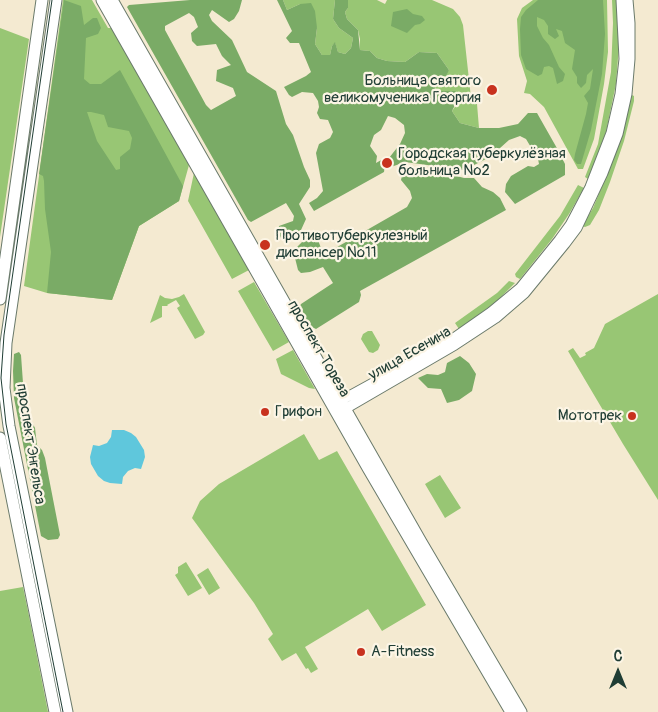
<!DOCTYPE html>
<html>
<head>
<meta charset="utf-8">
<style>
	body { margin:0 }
	#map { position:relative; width:658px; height:712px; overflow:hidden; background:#f4ead1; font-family:Pangolin,sans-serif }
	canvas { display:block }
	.north { position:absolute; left:593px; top:647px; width:50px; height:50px; -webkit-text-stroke:4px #fcf5e5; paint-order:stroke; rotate:0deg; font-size:14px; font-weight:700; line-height:20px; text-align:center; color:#1f3d34 }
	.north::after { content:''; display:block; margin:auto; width:18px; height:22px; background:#1f3d34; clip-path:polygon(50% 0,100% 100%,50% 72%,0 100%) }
</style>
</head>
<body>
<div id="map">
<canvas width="658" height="712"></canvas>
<div class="north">С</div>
</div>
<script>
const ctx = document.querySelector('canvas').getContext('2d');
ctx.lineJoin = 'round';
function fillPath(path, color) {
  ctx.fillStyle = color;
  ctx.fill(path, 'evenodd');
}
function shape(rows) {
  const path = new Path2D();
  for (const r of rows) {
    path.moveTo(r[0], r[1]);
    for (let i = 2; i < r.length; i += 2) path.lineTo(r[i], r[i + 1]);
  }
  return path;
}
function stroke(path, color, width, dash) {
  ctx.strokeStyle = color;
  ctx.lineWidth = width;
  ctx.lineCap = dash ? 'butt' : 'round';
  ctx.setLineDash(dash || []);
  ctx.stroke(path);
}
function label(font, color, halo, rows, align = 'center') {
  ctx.font = font + ' Pangolin,sans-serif';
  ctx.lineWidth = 4.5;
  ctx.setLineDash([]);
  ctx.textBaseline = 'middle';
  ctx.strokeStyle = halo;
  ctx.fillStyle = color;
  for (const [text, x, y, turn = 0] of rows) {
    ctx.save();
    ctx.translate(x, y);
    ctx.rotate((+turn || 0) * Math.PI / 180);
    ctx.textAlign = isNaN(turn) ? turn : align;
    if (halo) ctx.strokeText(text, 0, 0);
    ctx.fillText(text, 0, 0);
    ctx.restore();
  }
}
const green = shape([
	[63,0,92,0,108,28,112,28,189,165,179,201,139,226,112,300,47,293,24,286],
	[283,0,335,0,333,19,339,28,353,38,351,48,345,54,338,52,335,43,332,46,330,55,322,55,315,44,317,28,300,4,287,10],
	[348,0,377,0,385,4,387,0,432,0,453,9,460,17,463,25,471,98,472,103,477,104,479,128,460,123,452,111,457,104,444,92,435,92,437,77,449,70,437,53,419,52,405,62,387,61,377,58,370,51,360,50,360,39,358,30,347,19,345,12,348,8],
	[533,0,607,0,608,52,604,84,594,139,583,169,578,169,544,107,530,94,524,93,527,81,519,56,517,19,522,8],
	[612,0,618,0,620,32,616,84,606,132,588,179,585,177,598,144,611,72,613,23],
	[0,28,29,39,0,237],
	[632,95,634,96,634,101,624,141,610,182,599,210,590,225,585,227,582,226,593,208,610,167,621,136,629,99],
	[194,173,249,270,232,279,188,201],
	[578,185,584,188,569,214,552,239,520,279,516,277,515,274,560,216],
	[509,281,515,283,496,302,459,329,455,323,497,293],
	[254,282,289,342,273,351,238,291],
	[184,294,205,332,203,335,195,339,177,308,180,306,176,300,167,305,168,306,162,306,162,317,150,323,160,295,165,298,172,299,179,297],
	[658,294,658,500,623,444,568,351,573,348,580,358,586,355,585,353,594,348,605,324],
	[447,328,451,334,408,358,403,353],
	[368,331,372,331,380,345,378,350,373,353,369,352,361,339,363,334],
	[293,350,315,389,309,388,281,374,276,359],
	[304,434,319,460,337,451,426,605,382,631,368,609,305,647,318,669,311,673,308,668,306,669,296,653,282,661,268,639,273,634,254,603,192,518,200,501,219,484],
	[440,475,461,508,445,518,425,484],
	[186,562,202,588,188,596,175,575,178,573,178,567],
	[208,568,220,588,209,595,197,575],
	[23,587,29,616,48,712,0,712,0,591]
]);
const forest = shape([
	[64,0,81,6,84,25,93,18,97,18,101,28,98,34,86,38,84,79,90,84,101,84,120,70,183,186,179,201,139,226,112,300,47,293,51,252,45,209,44,181,43,176,39,174],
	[87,112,91,112,104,115,108,127,129,131,132,138,130,149,120,157,120,169,116,170,97,141],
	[190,0,242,0,239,11,234,19,229,22,212,10,209,15,212,21,232,40,247,72,276,91,286,124,293,135,304,167,310,180,310,187,299,204,306,219,301,230,296,234,281,238,278,232,279,226,293,221,294,216,286,203,251,222,248,220,127,7,129,5],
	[189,13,194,17,198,27,191,33,192,41,197,46,216,44,222,56,231,65,217,70,216,81,233,88,236,96,211,110,206,105,165,30,165,26],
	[277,0,283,0,287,10,300,4,311,3,315,11,317,28,315,44,322,55,330,55,332,46,335,42,338,52,345,54,351,48,353,38,339,28,333,19,335,0,348,0,348,8,345,12,347,19,358,30,360,50,370,51,377,58,387,61,405,62,419,52,437,53,449,70,446,76,437,77,435,91,455,91,459,97,452,111,460,123,479,128,499,128,518,124,528,113,537,113,558,150,565,164,565,175,515,204,505,192,506,184,511,176,528,166,534,167,539,164,538,159,526,139,520,136,509,140,490,157,464,170,405,162,391,167,389,158,400,144,405,133,404,125,395,118,388,116,381,130,374,135,370,146,377,156,376,163,383,159,385,164,384,172,314,211,309,203,317,198,323,191,316,153,319,144,330,138,333,132,328,120,320,119,317,113,319,107,318,101,313,93,302,92,292,97,289,95,284,87,306,76,311,72,299,43,290,43,286,38,292,31],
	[538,0,603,0,605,34,602,74,591,130,581,164,577,164,574,160,575,154,586,114,588,103,584,96,590,89,593,69,587,75,586,83,581,88,577,83,577,77,572,69,575,50,565,43,562,31,556,29,559,36,555,39,548,34,548,26,544,20,537,17,537,26,543,38,549,45,559,67,565,74,563,81,557,84,553,68,549,66,544,67,542,74,538,76,526,69,521,55,520,29,521,17,526,10],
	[407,9,413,14,422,16,425,20,420,24,415,25,407,33,391,26,393,12],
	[413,170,442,172,464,178,474,178,482,187,493,192,500,198,506,210,360,291,361,295,359,302,316,329,312,327,308,324,300,306,301,304,333,283,323,267,310,272,301,273,298,270,294,254,297,247,304,240,316,235,321,248,325,250,332,250,407,207,412,198,410,191,401,180,403,171],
	[19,352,21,355,23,383,30,418,35,428,37,445,42,450,45,458,60,535,58,539,48,540,41,536,14,398,13,371,14,354],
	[460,356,469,363,476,374,472,391,459,400,447,403,441,389,428,388,418,378,427,374,438,375,445,372,447,363]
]);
const water = shape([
	[112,430,124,430,131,433,136,437,144,450,145,457,141,469,135,468,128,471,123,477,122,484,110,483,104,481,98,476,91,464,90,457,93,445,99,446,107,443,111,437]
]);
const tertiary = shape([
	[338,405,340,401,451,340,491,312,520,288,559,240,570,225,590,187,611,133,620,94,624,59,621,0],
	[340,409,345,409,455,345,496,318,525,293,565,244,577,228,603,173,618,134,627,94,630,59,630,23,628,0]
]);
const primary = shape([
	[56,0,6,343,4,388,9,426,67,712],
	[102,0,368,468,511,712],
	[112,0,421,542,521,712],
	[0,299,42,0],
	[0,438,55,712]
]);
const tram = shape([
	[52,0,4,335,1,378,6,424,63,712]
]);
const markers = [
	[492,90,6,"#c8321e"],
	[387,163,6,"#c8321e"],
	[265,245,6,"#c8321e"],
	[265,412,5,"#c8321e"],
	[632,416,5,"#c8321e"],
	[361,652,5,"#c8321e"]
];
const poiNames = [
	["Больница святого",481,81,"right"],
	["великомученика Георгия",481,98,"right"],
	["Городская туберкулёзная",398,154],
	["больница №2",398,171],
	["Противотуберкулезный",276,236],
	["диспансер №11",276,253],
	["Грифон",275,412],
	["Мототрек",622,416,"right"],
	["A-Fitness",371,652]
];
const streetNames = [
	["проспект Тореза",318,349,60],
	["улица Есенина",410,354,-30],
	["проспект Энгельса",30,444,81]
];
fillPath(green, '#98c674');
fillPath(forest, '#7aab66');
fillPath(water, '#5fc7dc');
stroke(tertiary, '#6a7a6b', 11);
stroke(primary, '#6a7a6b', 13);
stroke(tertiary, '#fff', 9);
stroke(primary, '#fff', 11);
stroke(tram, '#1f3d34', 1);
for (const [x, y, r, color] of markers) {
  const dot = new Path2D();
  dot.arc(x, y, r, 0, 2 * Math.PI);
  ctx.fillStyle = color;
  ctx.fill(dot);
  stroke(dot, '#fcf5e5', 2);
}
label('15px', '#1f3d34', '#fcf5e5', poiNames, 'left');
label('15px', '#1f3d34', '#fcf5e5', streetNames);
</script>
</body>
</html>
